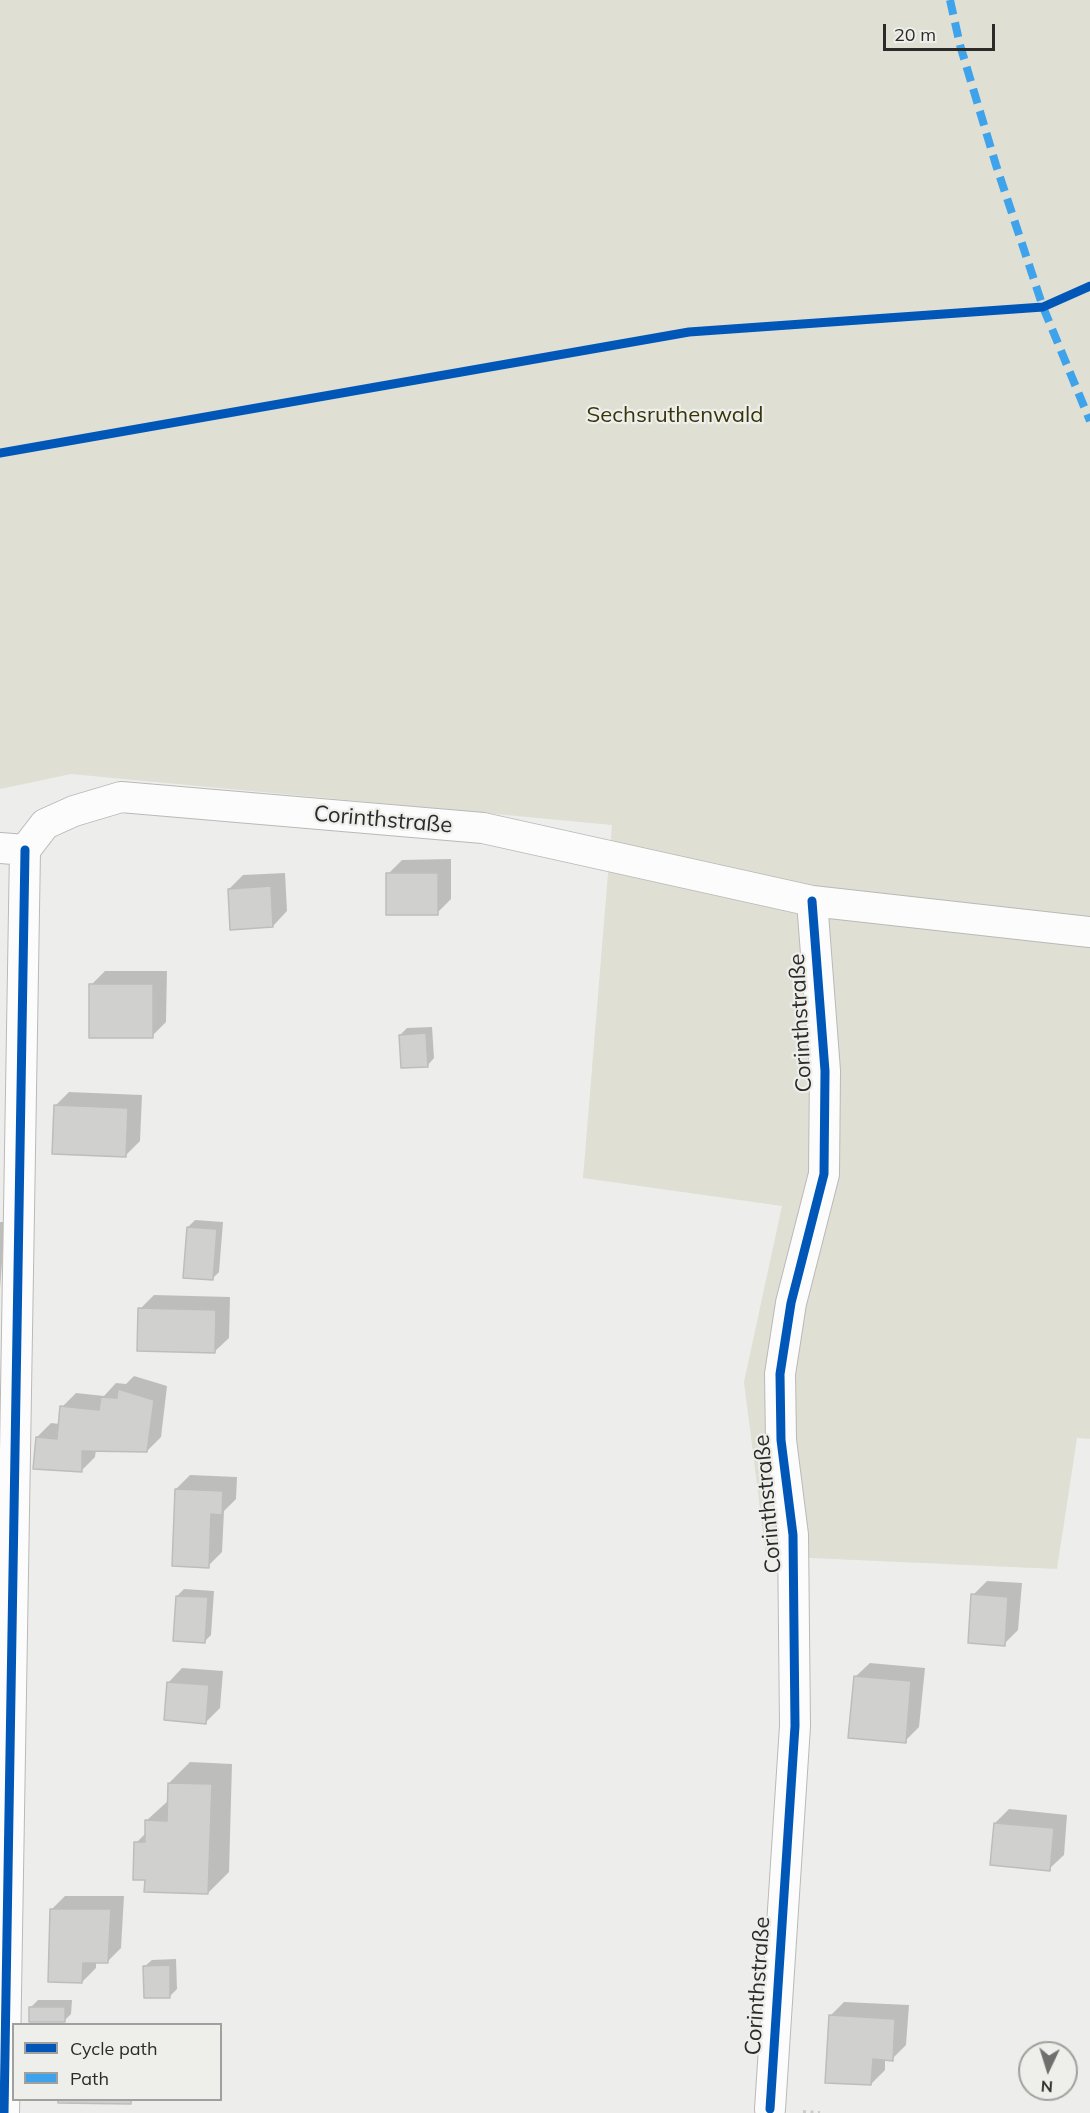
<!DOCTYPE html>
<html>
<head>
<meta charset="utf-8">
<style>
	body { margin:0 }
	#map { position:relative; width:1090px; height:2113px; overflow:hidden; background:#ededec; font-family:Mulish,sans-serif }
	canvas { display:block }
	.legend { position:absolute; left:12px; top:2023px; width:210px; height:78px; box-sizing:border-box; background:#eeeeeb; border:2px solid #a0a09e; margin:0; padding:8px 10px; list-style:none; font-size:18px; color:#2b2b2a }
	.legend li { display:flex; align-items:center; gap:12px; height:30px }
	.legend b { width:30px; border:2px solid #a0a09e }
	.north { position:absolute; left:1018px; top:2041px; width:60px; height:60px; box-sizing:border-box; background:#eeeeeb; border:2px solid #a0a09e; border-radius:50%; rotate:184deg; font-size:16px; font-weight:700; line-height:24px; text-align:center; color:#2b2b2a }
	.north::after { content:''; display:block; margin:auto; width:21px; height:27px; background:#6f6f6e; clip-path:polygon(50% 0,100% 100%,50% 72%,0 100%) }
	.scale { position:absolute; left:883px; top:24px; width:112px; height:27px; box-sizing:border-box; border:3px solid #2b2b2a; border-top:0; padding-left:8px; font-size:18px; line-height:21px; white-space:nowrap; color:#2b2b2a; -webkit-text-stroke:4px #eeeeeb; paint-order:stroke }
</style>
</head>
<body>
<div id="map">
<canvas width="1090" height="2113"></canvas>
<ul class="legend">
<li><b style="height:8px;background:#0057b8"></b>Cycle path</li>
<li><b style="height:8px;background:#3ea3eb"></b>Path</li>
</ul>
<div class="north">N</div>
<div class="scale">20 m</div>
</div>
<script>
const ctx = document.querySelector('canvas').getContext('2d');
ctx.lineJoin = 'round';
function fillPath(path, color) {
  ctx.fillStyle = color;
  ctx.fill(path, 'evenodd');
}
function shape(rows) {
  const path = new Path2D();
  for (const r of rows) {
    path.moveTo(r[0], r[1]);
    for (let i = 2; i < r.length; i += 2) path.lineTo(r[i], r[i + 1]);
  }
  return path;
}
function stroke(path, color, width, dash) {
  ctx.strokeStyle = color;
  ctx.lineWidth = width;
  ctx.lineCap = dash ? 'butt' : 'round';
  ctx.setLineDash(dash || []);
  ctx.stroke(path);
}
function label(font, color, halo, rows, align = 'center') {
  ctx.font = font + ' Mulish,sans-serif';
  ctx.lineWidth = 4.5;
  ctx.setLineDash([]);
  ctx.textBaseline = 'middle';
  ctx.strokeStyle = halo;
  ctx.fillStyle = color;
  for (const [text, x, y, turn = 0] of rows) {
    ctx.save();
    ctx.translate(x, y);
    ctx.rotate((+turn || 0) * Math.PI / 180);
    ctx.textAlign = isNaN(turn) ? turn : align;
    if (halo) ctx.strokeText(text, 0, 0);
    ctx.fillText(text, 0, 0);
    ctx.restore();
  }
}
const green = shape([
	[0,0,1090,0,1090,1439,1077,1438,1057,1569,766,1556,744,1382,782,1206,583,1178,612,825,71,774,0,789]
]);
const shadow = shape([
	[451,859,451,899,437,913,388,874,402,860],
	[285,873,287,911,273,926,229,889,243,875],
	[105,971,167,971,166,1022,152,1036,91,985],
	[432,1027,434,1058,428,1065,400,1035,407,1028],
	[69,1092,142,1095,140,1141,126,1155,55,1106],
	[195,1220,223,1222,219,1272,212,1279,188,1227],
	[0,1222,5,1222,0,1289],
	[154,1295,230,1297,229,1338,214,1352,140,1309],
	[134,1376,167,1386,161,1437,147,1451,96,1450,95,1457,81,1471,37,1437,51,1423,60,1424,62,1407,76,1393,104,1396,116,1383,126,1384],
	[190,1475,237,1477,236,1499,224,1511,222,1552,208,1566,176,1489],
	[987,1581,1022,1583,1018,1630,1004,1644,973,1595],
	[184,1589,214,1591,211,1635,204,1642,177,1596],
	[870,1663,925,1668,919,1727,905,1741,855,1677],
	[182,1668,223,1671,220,1708,206,1722,168,1683],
	[190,1762,232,1764,229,1872,208,1893,146,1878,136,1843,147,1832,147,1820,169,1800,169,1783],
	[1009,1809,1067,1815,1064,1855,1049,1869,995,1823],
	[65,1896,124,1896,121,1948,107,1962,96,1962,96,1968,82,1982,51,1910],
	[176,1959,177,1989,170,1996,145,1966,152,1960],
	[38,2000,72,2000,71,2014,64,2021,31,2007],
	[844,2002,909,2005,906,2045,892,2059,885,2059,885,2070,871,2084,830,2016],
	[74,2023,144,2023,144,2024,72,2024],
	[60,2100,133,2100,130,2102,60,2101]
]);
const building = shape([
	[386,873,438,873,438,915,386,915,386,873],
	[271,886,273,927,230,930,228,889,271,886],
	[89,984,153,984,153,1038,89,1038,89,984],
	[426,1033,428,1067,401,1068,399,1035,426,1033],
	[54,1105,128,1108,126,1157,52,1154,54,1105],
	[187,1227,217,1229,213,1280,183,1278,187,1227],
	[138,1308,216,1310,215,1353,137,1351,138,1308],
	[118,1389,154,1400,147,1452,82,1451,82,1472,33,1469,36,1437,57,1439,60,1406,99,1410,101,1397,117,1398,118,1389],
	[175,1489,223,1491,222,1515,211,1514,209,1568,172,1566,175,1489],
	[971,1594,1008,1597,1005,1646,968,1643,971,1594],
	[176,1596,208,1597,205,1643,173,1641,176,1596],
	[854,1676,911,1681,906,1743,848,1738,854,1676],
	[167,1682,209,1685,206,1724,164,1720,167,1682],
	[168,1783,212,1784,208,1894,144,1892,145,1880,133,1880,134,1842,145,1842,145,1820,167,1821,168,1783],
	[994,1823,1054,1828,1050,1871,990,1865,994,1823],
	[50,1909,111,1909,108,1963,83,1963,82,1983,48,1982,50,1909],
	[170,1965,170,1998,144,1998,143,1966,170,1965],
	[29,2007,65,2007,65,2022,29,2022,29,2007],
	[829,2015,895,2019,893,2061,873,2059,871,2085,825,2083,829,2015],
	[58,2100,131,2100,131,2104,58,2103,58,2100]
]);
const path = shape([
	[803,2112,820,2113]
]);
const street = shape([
	[0,848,25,850,45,824,74,811,121,797,483,828,812,901,1090,932],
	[770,2109,795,1726,793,1535,781,1440,780,1374,791,1303,824,1174,825,1071,812,901],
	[4,2113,25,850]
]);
const quiet = shape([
	[950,0,960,45,996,165,1043,307,1090,421]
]);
const cycleway = shape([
	[0,453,689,332,1043,307,1090,286],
	[770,2109,795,1726,793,1535,781,1440,780,1374,791,1303,824,1174,825,1071,812,901],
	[4,2113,25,850]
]);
const parkNames = [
	["Sechsruthenwald",675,415]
];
const streetNames = [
	["Corinthstraße",383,820,5],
	["Corinthstraße",801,1023,-93],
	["Corinthstraße",768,1504,-95],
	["Corinthstraße",758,1986,-86]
];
fillPath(green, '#dfdfd3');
fillPath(shadow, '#0003');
fillPath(building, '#d0d0cf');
stroke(building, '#bdbdbc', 1.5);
stroke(street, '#bab9b8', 32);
stroke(path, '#cbcbcb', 4, [3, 4.5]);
stroke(street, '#fcfcfc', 30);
stroke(quiet, '#3ea3eb', 8, [15, 8]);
stroke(cycleway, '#0057b8', 9);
label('22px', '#39350a', '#eeeeeb', parkNames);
label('22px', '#2b2b2a', '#eeeeeb', streetNames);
</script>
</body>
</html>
